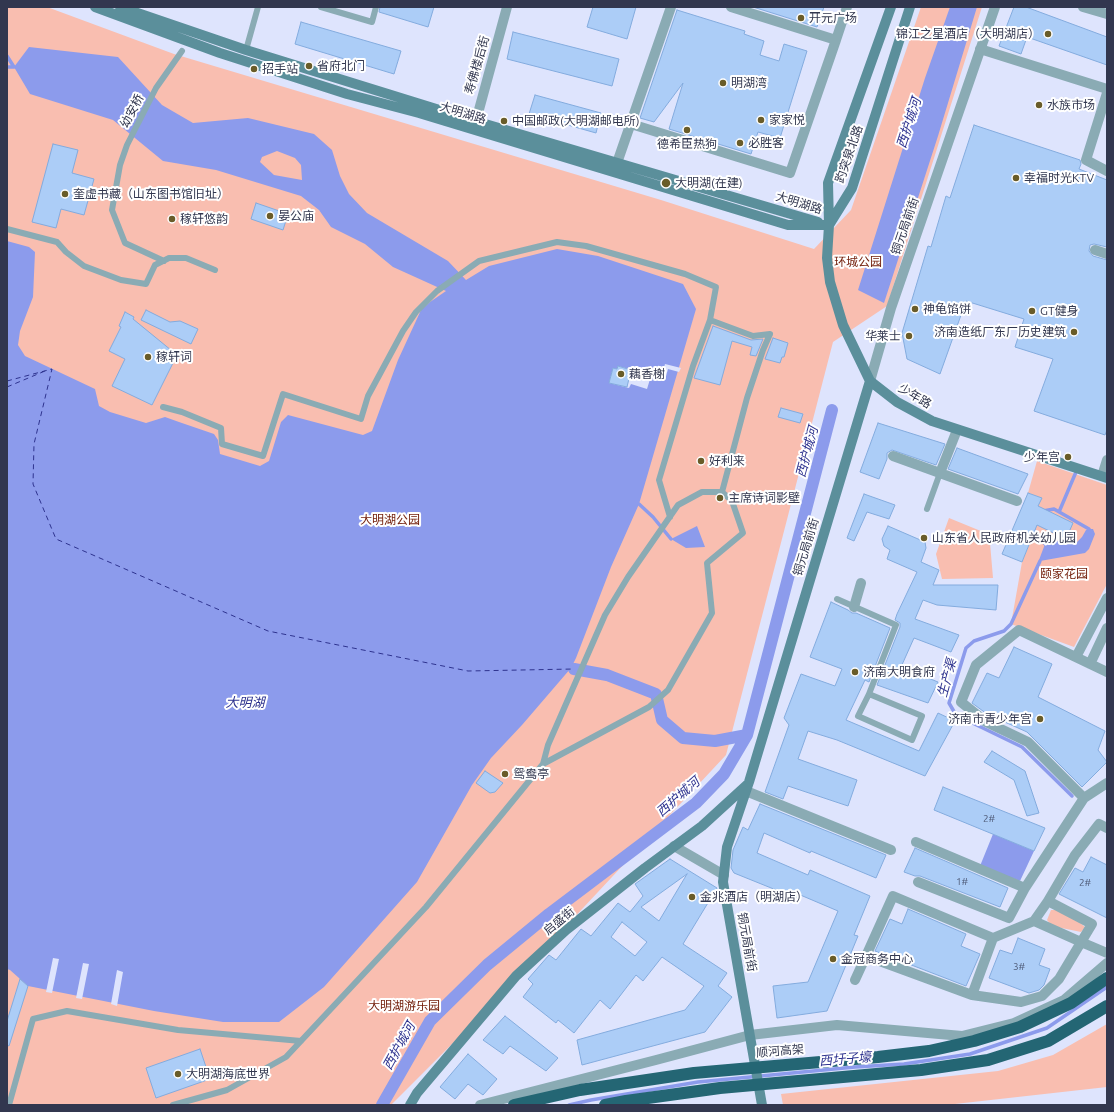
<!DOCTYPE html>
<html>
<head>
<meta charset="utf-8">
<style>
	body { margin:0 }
	#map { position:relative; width:1114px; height:1112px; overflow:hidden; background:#dee4fd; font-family:Ubuntu,sans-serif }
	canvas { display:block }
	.frame { position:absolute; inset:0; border:8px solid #32374f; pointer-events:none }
</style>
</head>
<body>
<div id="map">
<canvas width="1114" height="1112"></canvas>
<div class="frame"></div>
</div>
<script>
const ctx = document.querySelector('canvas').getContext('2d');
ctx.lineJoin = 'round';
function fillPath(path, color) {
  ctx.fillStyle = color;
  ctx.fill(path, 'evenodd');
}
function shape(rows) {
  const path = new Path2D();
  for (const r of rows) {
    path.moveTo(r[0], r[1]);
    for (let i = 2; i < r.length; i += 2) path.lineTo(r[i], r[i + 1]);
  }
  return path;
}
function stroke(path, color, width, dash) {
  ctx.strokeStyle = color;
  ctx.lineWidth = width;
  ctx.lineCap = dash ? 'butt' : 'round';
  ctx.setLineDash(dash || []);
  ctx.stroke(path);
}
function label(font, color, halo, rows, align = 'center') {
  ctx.font = font + ' Ubuntu,"Noto Sans SC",sans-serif';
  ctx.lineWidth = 4;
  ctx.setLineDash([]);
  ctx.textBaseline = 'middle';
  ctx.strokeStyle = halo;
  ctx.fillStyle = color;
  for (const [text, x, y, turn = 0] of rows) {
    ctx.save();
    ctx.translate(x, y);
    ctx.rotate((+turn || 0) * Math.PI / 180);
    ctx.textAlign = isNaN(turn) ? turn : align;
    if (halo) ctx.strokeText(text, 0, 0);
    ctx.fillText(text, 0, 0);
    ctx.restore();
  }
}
const green = shape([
	[7,7,47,7,174,54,661,200,814,249,851,210,921,7,982,7,887,306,833,342,726,755,512,984,391,1105,7,1105],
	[1037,461,1107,485,1107,584,1074,647,1011,624,1022,562,1032,538,1026,535,1041,498,1028,493],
	[949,518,993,536,990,543,993,578,942,579,936,554],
	[1051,910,1060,910,1074,918,1085,927,1081,932,1052,926,1047,920],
	[1107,1024,1107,1087,946,1105,783,1105,781,1094,998,1071,1053,1055]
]);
const water = shape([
	[950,7,977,7,938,136,884,303,858,290,925,78],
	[29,47,118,57,162,105,193,123,248,118,314,134,332,150,340,176,349,194,367,213,448,261,466,280,489,266,557,249,598,256,683,284,696,309,639,504,611,567,576,658,571,668,522,725,491,758,472,785,417,882,324,987,279,1022,223,1022,154,1011,28,986,10,970,7,969,7,241,29,247,35,252,33,297,20,331,18,345,25,356,95,389,99,406,110,412,146,423,165,417,179,422,214,434,218,440,220,454,260,466,269,461,281,422,288,415,363,435,372,431,398,360,421,310,430,302,446,291,393,267,365,244,331,227,319,210,301,196,216,170,163,161,113,120,30,94,14,67],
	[277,151,295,158,301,165,302,180,274,175,260,162,262,157],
	[697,526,705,547,686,548,671,539],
	[1089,529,1093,529,1095,534,1089,549,1085,553,1040,561,1039,560,1045,544,1057,541,1071,544,1077,542,1082,537,1086,530],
	[993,834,1034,851,1020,881,980,866]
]);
const pier = shape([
	[665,364,681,368,679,372,668,369,665,380,651,376,647,389,631,384,629,388,609,383,613,368,617,369,618,366,636,371,635,375,644,378,646,370,662,374],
	[53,958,59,959,52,993,46,992],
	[83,963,89,964,82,999,76,998],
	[117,970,123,972,117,1006,111,1004]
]);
const stream = shape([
	[7,56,14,67],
	[7,67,14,67],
	[639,504,653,517,671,539],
	[1043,511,1054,509,1089,529],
	[1059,512,1076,472],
	[1033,529,1045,544],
	[1040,561,1011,624,1004,631,974,641,966,648,949,703,956,715,1022,747,1072,796],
	[569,1105,591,1100,698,1082,855,1067,904,1064,970,1054,1047,1028,1107,987]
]);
const canal = shape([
	[574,669,607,675,656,694,662,720,683,738,715,741,747,735],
	[382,1105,430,1021,487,965,549,914,696,803,724,774,747,735,832,410]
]);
const ferry = shape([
	[7,381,52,369,34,444,33,484,56,539,268,631,468,671,574,669],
	[7,387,45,371]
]);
const building = shape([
	[380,7,434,7,428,27,379,12,380,7],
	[593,7,636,7,627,39,587,27,593,7],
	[753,7,824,7,817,27,753,7],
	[1014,7,1026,7,1107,37,1107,65,1027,37,1021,54,999,46,1014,7],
	[677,10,745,31,744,34,764,41,760,55,779,61,784,44,807,51,780,138,758,132,751,154,669,129,683,83,654,122,640,118,677,10],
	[301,22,401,51,394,74,295,44,301,22],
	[513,32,619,59,612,86,507,59,513,32],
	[535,95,601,113,596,133,529,114,535,95],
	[974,125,1080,160,1081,164,1079,169,1107,180,1107,247,1094,244,1090,245,1089,251,1093,256,1107,260,1107,430,1105,435,1034,411,1053,359,1015,347,1024,319,966,301,940,374,907,359,902,333,928,246,931,247,946,196,950,198,974,125],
	[53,144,78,150,72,173,94,179,84,215,61,209,56,228,32,222,53,144],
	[256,203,288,214,283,230,251,219,256,203],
	[146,310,170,322,180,321,198,329,191,344,141,320,146,310],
	[125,312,134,317,133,319,177,355,152,405,112,386,125,359,109,351,121,327,119,326,125,312],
	[713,326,751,340,763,339,756,356,750,355,752,347,732,341,720,385,694,378,713,326],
	[773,338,788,343,784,357,782,357,780,363,765,359,773,338],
	[618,366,631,370,627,387,609,383,613,368,617,369,618,366],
	[781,408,803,414,800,423,778,417,781,408],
	[878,423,945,444,936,465,892,450,887,453,887,459,879,479,860,472,878,423],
	[957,448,1028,474,1018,494,948,469,957,448],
	[1028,493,1042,498,1038,506,1073,523,1066,539,1037,525,1022,562,1002,554,1028,493],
	[864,494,895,505,889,519,867,512,854,541,847,538,864,494],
	[888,526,925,542,926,548,921,562,939,570,933,585,998,585,996,610,937,605,923,600,915,619,959,635,951,652,914,638,901,667,938,682,928,703,877,685,900,627,900,623,895,620,897,614,917,572,887,559,890,550,884,546,882,539,888,526],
	[831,602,848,610,852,613,856,613,890,628,869,682,865,680,846,720,919,751,938,713,955,721,925,776,837,740,808,731,798,759,857,780,848,806,788,786,783,799,765,792,789,725,784,718,801,674,835,686,842,669,810,657,831,602],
	[1014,647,1052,664,1038,697,1105,731,1098,750,1107,762,1082,787,1027,732,987,714,972,703,987,673,999,678,1014,647],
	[992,751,1025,771,1039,813,1027,816,1014,780,984,762,992,751],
	[485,771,503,783,495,792,490,793,476,783,485,771],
	[943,787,1045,828,1034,851,934,810,943,787],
	[760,804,886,855,876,878,811,851,810,853,764,833,757,853,808,875,810,870,870,896,854,935,858,936,827,1011,777,1018,773,986,808,982,838,911,798,894,796,898,734,873,731,868,733,850,743,827,748,830,760,804],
	[915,848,1008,888,1000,907,920,876,915,876,904,872,915,848],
	[1091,857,1107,865,1107,918,1059,894,1075,868,1083,872,1091,857],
	[670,859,717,888,683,944,727,973,718,986,732,997,705,1032,582,1065,577,1040,685,1010,704,986,662,957,643,981,636,975,610,1009,600,1000,574,1033,558,1020,556,1023,523,997,533,984,528,979,549,955,556,960,581,929,591,936,618,903,630,912,643,896,635,884,670,859],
	[687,874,659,921,641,907,687,874],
	[622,922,647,942,635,956,611,937,622,922],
	[908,909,966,934,961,946,980,954,966,986,875,951,890,919,902,924,908,909],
	[1018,938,1045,949,1039,965,1050,969,1044,985,1039,990,1029,993,989,978,1000,950,1012,954,1018,938],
	[20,979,28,986,9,1046,7,1045,7,1021,20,979],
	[505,1016,558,1058,546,1071,510,1046,503,1054,483,1040,505,1016],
	[200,1049,210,1079,156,1098,146,1068,200,1049],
	[468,1054,497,1079,483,1095,468,1084,455,1099,440,1087,468,1054]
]);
const lane = shape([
	[321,7,372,22,376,7],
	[246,50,258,7],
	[7,229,57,242,66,252,84,266,121,280,146,284,155,265,169,258,186,258,215,270],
	[164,261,125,243,112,210,120,165,127,145,156,88,182,51],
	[163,407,182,412,221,428,222,444,263,456,283,394,361,419,368,396,403,331,416,312,437,291,479,261,557,242,586,246,685,274,716,287,710,320,753,336,770,334],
	[927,509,940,473],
	[670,517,659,480,693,366,710,320],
	[837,599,896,625,869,694,858,716,912,740,922,716,869,694],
	[543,764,649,707,668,690,712,613,707,563,743,533,732,501,722,492],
	[9,1105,33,1019,67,1011,178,1030,301,1041],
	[173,1105,227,1090,286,1057,426,907,543,764,548,745,605,615,628,577,678,505,702,492,722,492,747,398,763,350,770,334]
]);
const street = shape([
	[1083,7,1107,14],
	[836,40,847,7],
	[980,49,1107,89],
	[1107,93,1086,160,1107,171],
	[631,124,790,173,836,40,731,7],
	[474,128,507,7],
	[617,163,671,7],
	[1095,250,1107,254],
	[870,381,891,308,995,7],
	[893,456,1017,501],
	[940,473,957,430],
	[1102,476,1107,460],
	[854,607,861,583],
	[1076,657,1107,598],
	[1090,664,1107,628],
	[1107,672,1019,630,976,665,961,702,986,722,1028,742,1084,798,1107,783],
	[746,791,891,850],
	[916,842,1025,888,1084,798],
	[674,846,724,875],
	[918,882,1009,918,1025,888],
	[1034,921,1048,901],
	[866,956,893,896,993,938],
	[855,980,866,956,972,995,1021,1002,1042,996,1059,979,1092,924,1048,901,1075,855,1099,824,1107,828],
	[972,995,993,938,1034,921,1081,942,1107,953],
	[480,1105,656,1060,750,1035,837,1025,962,1036,1014,1023,1064,1000,1107,963]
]);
const secondary = shape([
	[95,7,220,53,347,94,419,113,788,225,829,225],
	[120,7,246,50,475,121,818,222],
	[891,7,828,183,829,225,827,258,830,282,843,325,870,381,897,402,932,421,1107,478],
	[829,225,852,188,910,7],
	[410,1105,417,1093,516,976,566,930,645,868,702,826,748,784],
	[762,1105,723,882,727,847,749,782,870,381]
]);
const highwayBridge = shape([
	[514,1105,580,1090,694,1073,878,1057,929,1051,974,1041,1020,1027,1071,1003,1107,978],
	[605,1105,626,1101,720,1088,921,1070,988,1060,1048,1041,1107,1006]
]);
const markers = [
	[801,18,4,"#695c29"],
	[1048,34,4,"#695c29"],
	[309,66,4,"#695c29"],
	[254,69,4,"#695c29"],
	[723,83,4,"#695c29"],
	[1039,105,4,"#695c29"],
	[761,120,4,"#695c29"],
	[504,121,4,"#695c29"],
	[687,130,4,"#695c29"],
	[740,143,4,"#695c29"],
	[1016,178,4,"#695c29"],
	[666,183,5,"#695c29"],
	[65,194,4,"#695c29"],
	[270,216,4,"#695c29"],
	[172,219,4,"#695c29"],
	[915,309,4,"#695c29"],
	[1032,311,4,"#695c29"],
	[1074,332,4,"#695c29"],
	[909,336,4,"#695c29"],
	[148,357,4,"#695c29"],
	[621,374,4,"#695c29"],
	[1068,457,4,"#695c29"],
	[701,461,4,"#695c29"],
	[720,498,4,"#695c29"],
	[924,538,4,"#695c29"],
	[855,672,4,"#695c29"],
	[1040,719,4,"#695c29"],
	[505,774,4,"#695c29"],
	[692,897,4,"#695c29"],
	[833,959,4,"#695c29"],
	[178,1074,4,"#695c29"]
];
const numberNames = [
	["2#",989,819],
	["1#",962,882],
	["2#",1085,883],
	["3#",1019,967]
];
const poiNames = [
	["开元广场",809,18],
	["锦江之星酒店（大明湖店）",1040,34,"right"],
	["省府北门",317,66],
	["招手站",262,69],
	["明湖湾",731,83],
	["水族市场",1047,105],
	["家家悦",769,120],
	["中国邮政(大明湖邮电所)",512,121],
	["必胜客",748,143],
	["德希臣热狗",687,144,"center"],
	["幸福时光KTV",1024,178],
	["大明湖(在建)",675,183],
	["奎虚书藏（山东图书馆旧址）",73,194],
	["晏公庙",278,216],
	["稼轩悠韵",180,219],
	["神龟馅饼",923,309],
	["GT健身",1040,311],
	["济南造纸厂东厂历史建筑",1066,332,"right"],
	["华莱士",901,336,"right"],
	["稼轩词",156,357],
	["藕香榭",629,374],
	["少年宫",1060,457,"right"],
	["好利来",709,461],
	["主席诗词影壁",728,498],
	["山东省人民政府机关幼儿园",932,538],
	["济南大明食府",863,672],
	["济南市青少年宫",1032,719,"right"],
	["鸳鸯亭",513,774],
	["金兆酒店（明湖店）",700,897],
	["金冠商务中心",841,959],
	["大明湖海底世界",186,1074]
];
const streetNames = [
	["寿佛楼后街",477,65,-74],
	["幼安桥",132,111,-62],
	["大明湖路",463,113,17],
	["趵突泉北路",849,154,-71],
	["大明湖路",799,203,17],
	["铜元局前街",905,226,-71],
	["少年路",915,396,31],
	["铜元局前街",806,547,-73],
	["启盛街",559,921,-40],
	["铜元局前街",747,942,80],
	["顺河高架",780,1051,-5]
];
const parkNames = [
	["环城公园",858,262],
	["大明湖公园",390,520],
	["颐家花园",1064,574],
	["大明湖游乐园",404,1006]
];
const waterNames = [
	["西护城河",909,123,-72],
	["西护城河",807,452,-75],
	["生产渠",947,678,-75],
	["大明湖",245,703],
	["西护城河",678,797,-41],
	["西护城河",399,1046,-61],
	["西圩子壕",845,1059,-5]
];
fillPath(green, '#f9beb0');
fillPath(water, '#8c9bec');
fillPath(pier, '#dee4fd');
stroke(stream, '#8c9bec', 3.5);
stroke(canal, '#8c9bec', 12);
stroke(ferry, '#2e338f', 1, [5, 4]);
fillPath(building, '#accdf7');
stroke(building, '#83abde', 1);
stroke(lane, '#8aabb4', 6);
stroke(street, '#8aabb4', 10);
stroke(secondary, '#5b8f9b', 10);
stroke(highwayBridge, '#246674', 12);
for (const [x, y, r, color] of markers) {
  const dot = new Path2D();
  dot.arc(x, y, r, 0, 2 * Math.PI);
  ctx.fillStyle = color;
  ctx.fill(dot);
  stroke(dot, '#fff', 1.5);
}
label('10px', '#505c79', null, numberNames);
label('12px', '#32374f', '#fff', poiNames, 'left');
label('12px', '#32374f', '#fff', streetNames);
label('12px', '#74210d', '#fff', parkNames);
label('italic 13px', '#2e338f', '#fff', waterNames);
</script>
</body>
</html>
